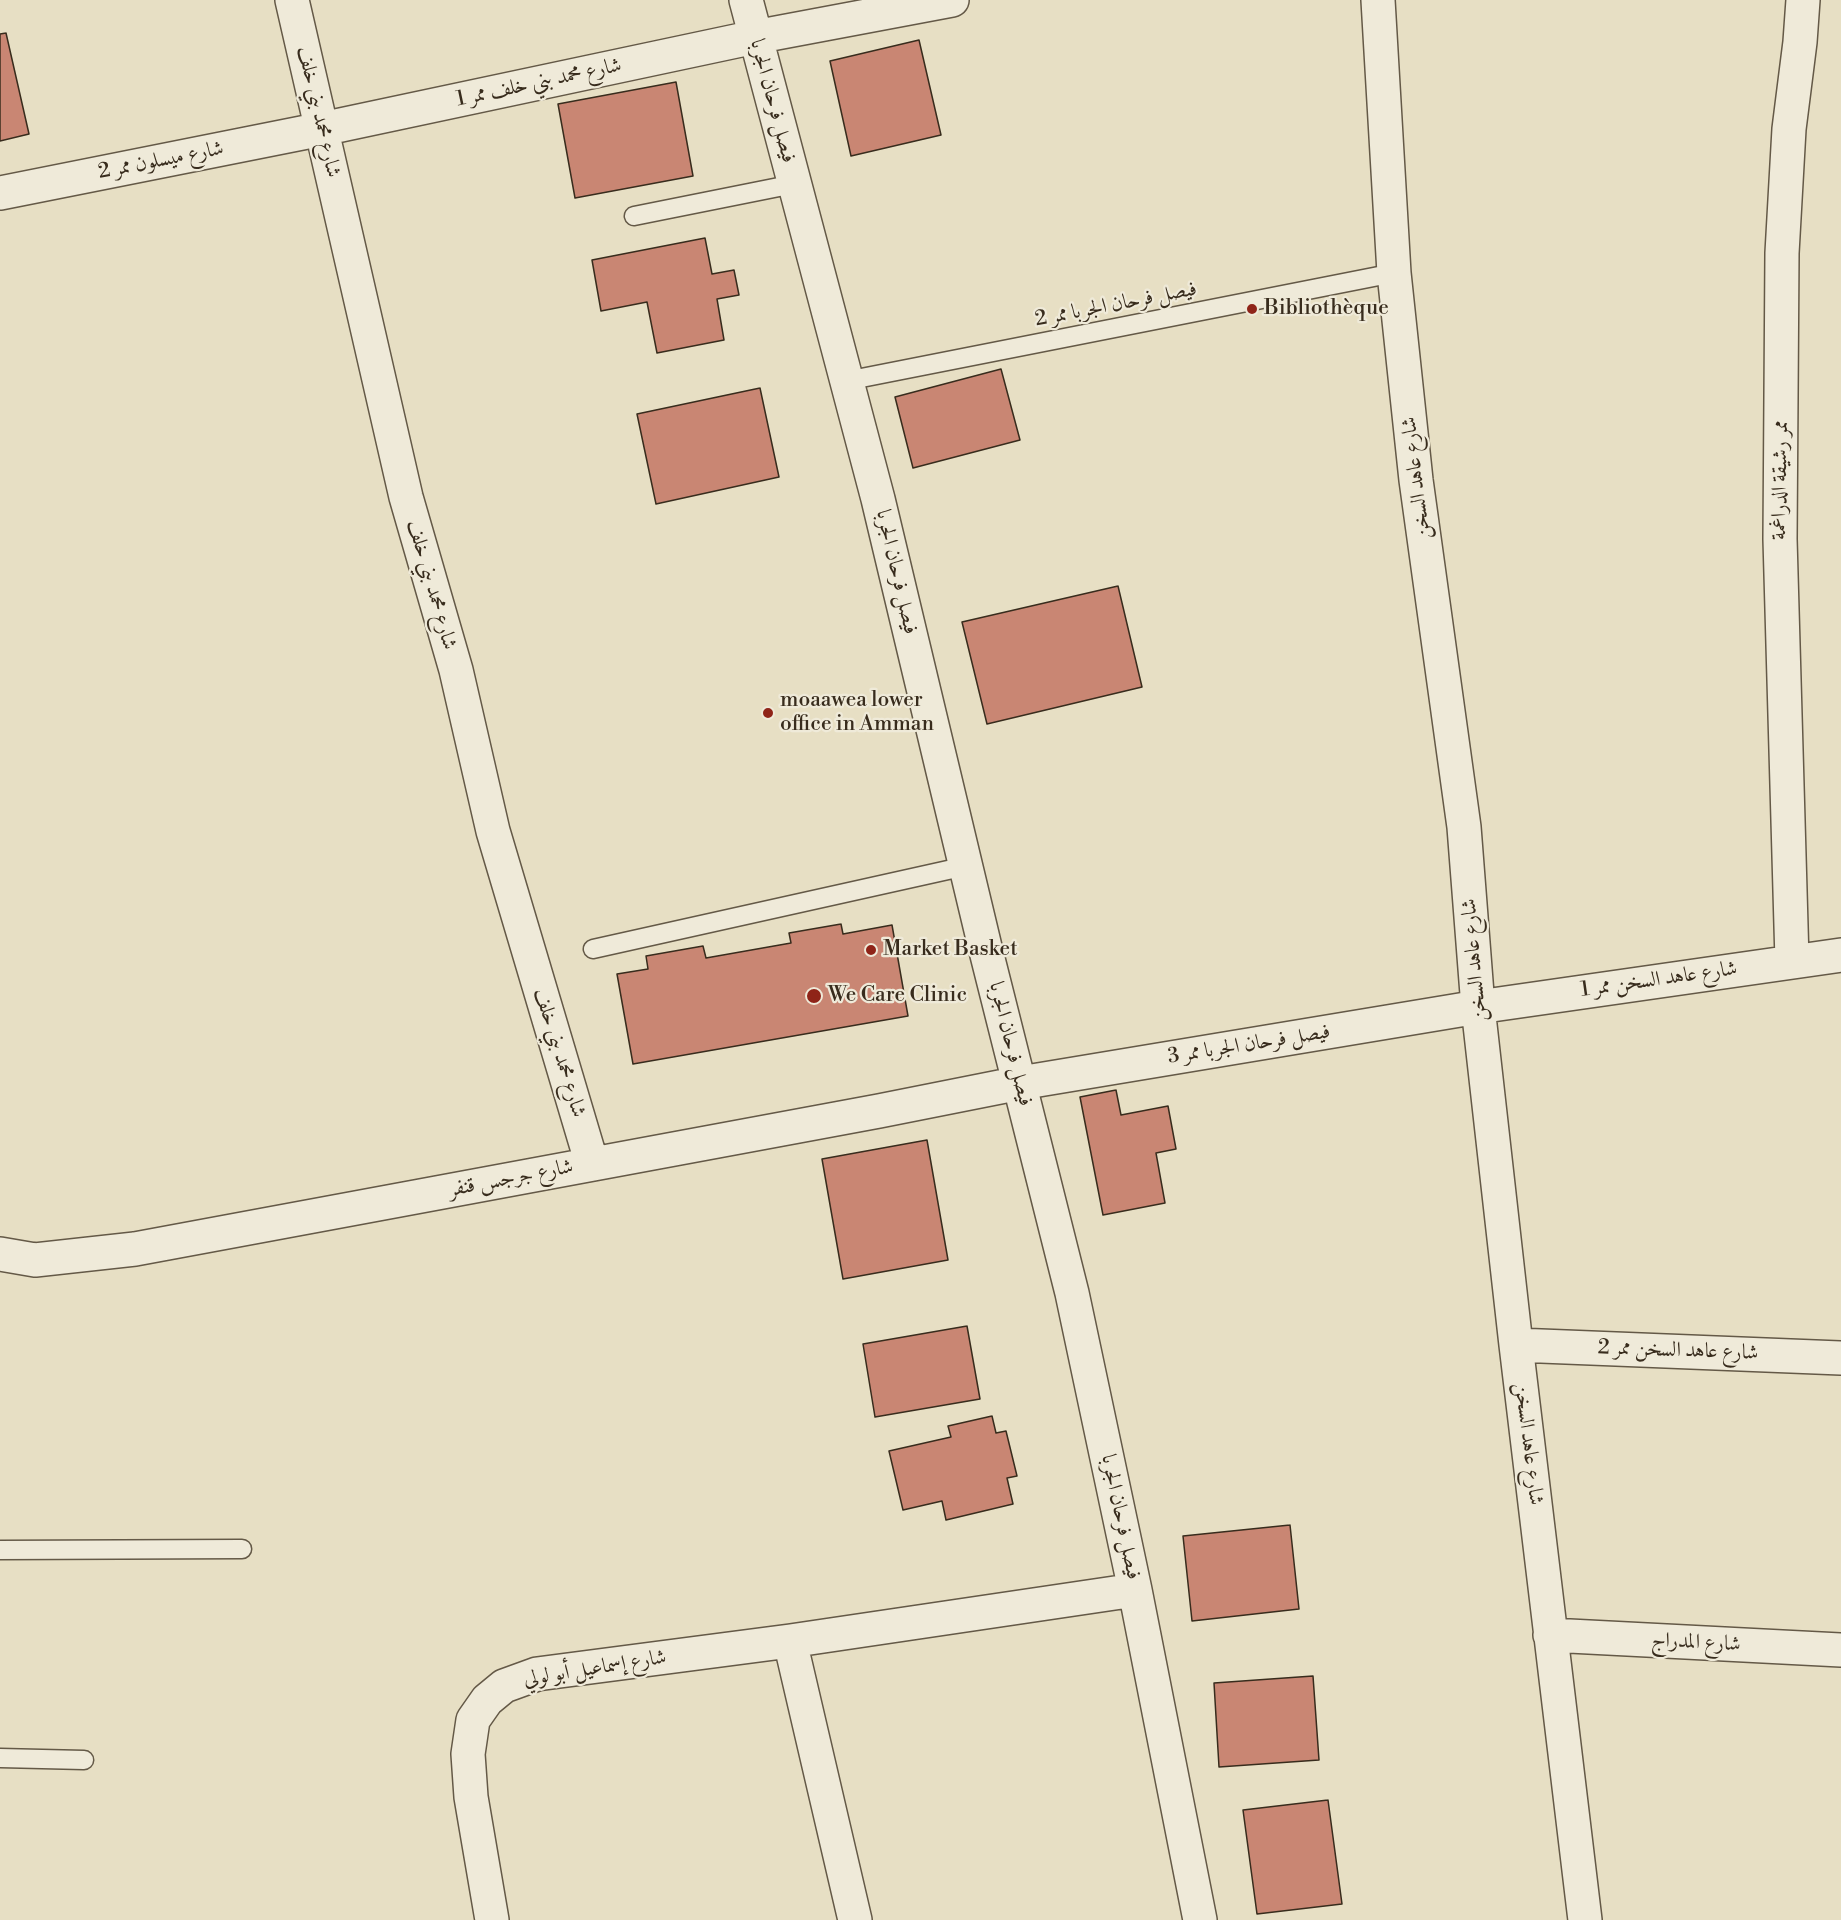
<!DOCTYPE html>
<html>
<head>
<meta charset="utf-8">
<style>
	body { margin:0 }
	canvas { display:block; background:#e7dfc4 }
</style>
</head>
<body>
<canvas width="1841" height="1920"></canvas>
<script>
const ctx = document.querySelector('canvas').getContext('2d');
ctx.lineJoin = 'round';
function fillPath(path, color) {
  ctx.fillStyle = color;
  ctx.fill(path, 'evenodd');
}
function shape(rows) {
  const path = new Path2D();
  for (const r of rows) {
    path.moveTo(r[0], r[1]);
    for (let i = 2; i < r.length; i += 2) path.lineTo(r[i], r[i + 1]);
  }
  return path;
}
function stroke(path, color, width, dash) {
  ctx.strokeStyle = color;
  ctx.lineWidth = width;
  ctx.lineCap = dash ? 'butt' : 'round';
  ctx.setLineDash(dash || []);
  ctx.stroke(path);
}
function label(font, color, halo, rows, align = 'center') {
  ctx.font = font + ' "Libre Bodoni",Amiri,serif';
  ctx.lineWidth = 4.5;
  ctx.setLineDash([]);
  ctx.textBaseline = 'middle';
  ctx.strokeStyle = halo;
  ctx.fillStyle = color;
  for (const [text, x, y, turn = 0] of rows) {
    ctx.save();
    ctx.translate(x, y);
    ctx.rotate((+turn || 0) * Math.PI / 180);
    ctx.textAlign = isNaN(turn) ? turn : align;
    if (halo) ctx.strokeText(text, 0, 0);
    ctx.fillText(text, 0, 0);
    ctx.restore();
  }
}
const building = shape([
	[6,33,29,134,0,141,0,34,6,33],
	[919,40,941,135,851,156,830,61,919,40],
	[676,82,693,176,575,198,558,104,676,82],
	[705,238,712,274,734,270,739,295,717,299,724,340,657,353,647,302,601,311,592,260,705,238],
	[1001,369,1020,440,913,468,895,397,1001,369],
	[760,388,779,477,656,504,637,414,760,388],
	[1118,586,1142,687,987,724,962,622,1118,586],
	[841,924,843,934,892,925,908,1016,633,1064,617,974,648,969,646,956,703,946,706,958,791,943,789,933,841,924],
	[1116,1090,1121,1115,1168,1106,1176,1149,1156,1153,1165,1203,1103,1215,1080,1097,1116,1090],
	[927,1140,948,1260,843,1279,822,1159,927,1140],
	[967,1326,980,1399,875,1417,863,1344,967,1326],
	[992,1416,996,1433,1006,1431,1017,1476,1007,1478,1013,1504,946,1520,942,1501,903,1510,889,1451,951,1437,948,1426,992,1416],
	[1290,1525,1299,1609,1192,1621,1183,1536,1290,1525],
	[1313,1676,1319,1760,1219,1767,1214,1683,1313,1676],
	[1328,1800,1342,1904,1257,1914,1243,1810,1328,1800]
]);
const lane = shape([
	[634,216,794,184],
	[846,381,1394,273],
	[593,949,966,866],
	[0,1550,242,1549],
	[0,1758,84,1760]
]);
const street = shape([
	[292,0,406,497,456,670,493,831,592,1164],
	[746,0,878,499,985,947,1072,1293,1135,1590,1200,1920],
	[1378,0,1394,273,1416,480,1464,827,1478,1007,1516,1345,1585,1920],
	[0,193,322,129,755,37,952,0],
	[1792,961,1780,539,1782,253,1789,129,1800,42,1803,0],
	[0,1254,35,1260,135,1249,879,1111,1020,1083,1478,1007,1841,955],
	[1516,1345,1841,1358],
	[1550,1635,1841,1650],
	[790,1641,855,1920],
	[492,1920,471,1797,468,1754,473,1720,487,1700,504,1686,537,1674,790,1641,1135,1590]
]);
const markers = [
	[1252,309,6,"#8f2418"],
	[768,713,6,"#8f2418"],
	[871,950,6,"#8f2418"],
	[814,996,8,"#8f2418"]
];
const streetNames = [
	["شارع محمد بني خلف ممر 1",539,83,-12],
	["فيصل فرحان الجربا",772,101,75],
	["شارع محمد بني خلف",318,112,77],
	["شارع ميسلون ممر 2",161,161,-11],
	["فيصل فرحان الجربا ممر 2",1116,305,-11],
	["شارع عاهد السخن",1417,478,-97],
	["ممر رشيقة الدراغمة",1781,480,-89],
	["فيصل فرحان الجربا",896,572,77],
	["شارع محمد بني خلف",431,585,74],
	["شارع عاهد السخن",1475,960,-95],
	["شارع عاهد السخن ممر 1",1659,980,-8],
	["فيصل فرحان الجربا",1010,1044,76],
	["فيصل فرحان الجربا ممر 3",1249,1045,-9],
	["شارع محمد بني خلف",559,1053,73],
	["شارع جرجس قنفر",511,1179,-11],
	["شارع عاهد السخن ممر 2",1678,1351,2],
	["شارع عاهد السخن",1528,1444,83],
	["فيصل فرحان الجربا",1120,1517,78],
	["شارع المدراج",1696,1643,3],
	["شارع إسماعيل أبو لولي",595,1669,-9]
];
const poiNames = [
	["Bibliothèque",1264,309],
	["moaawea lower",780,701],
	["office in Amman",780,725],
	["Market Basket",883,950],
	["We Care Clinic",828,996]
];
fillPath(building, '#c98673');
stroke(building, '#382c1d', 1.5);
stroke(lane, '#645947', 21);
stroke(street, '#645947', 36);
stroke(lane, '#efead9', 18);
stroke(street, '#efead9', 33);
for (const [x, y, r, color] of markers) {
  const dot = new Path2D();
  dot.arc(x, y, r, 0, 2 * Math.PI);
  ctx.fillStyle = color;
  ctx.fill(dot);
  stroke(dot, '#efead9', 2);
}
label('21px', '#382c1d', '#efead9', streetNames);
label('21px', '#382c1d', '#efead9', poiNames, 'left');
</script>
</body>
</html>
